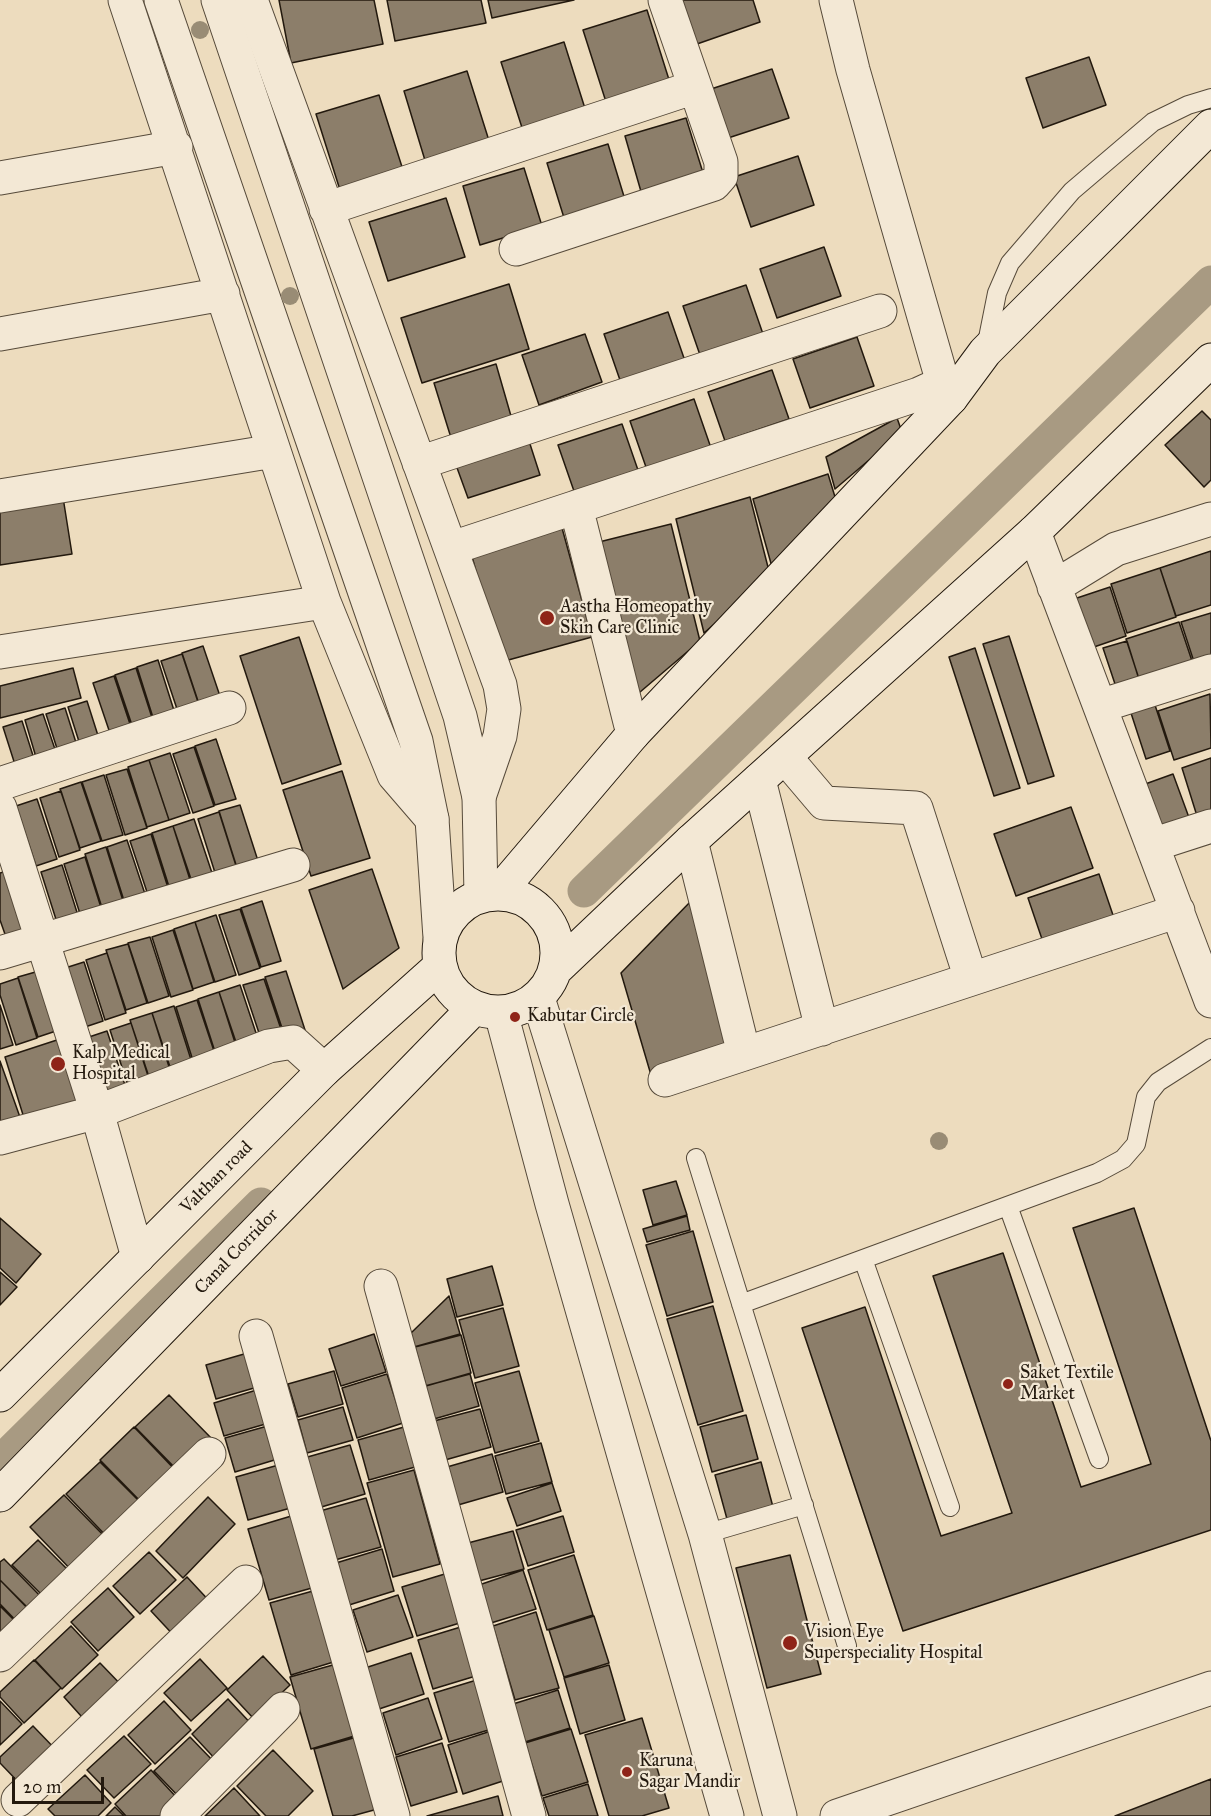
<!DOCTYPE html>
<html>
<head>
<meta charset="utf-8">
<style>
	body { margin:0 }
	#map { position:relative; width:1211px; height:1816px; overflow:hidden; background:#eddcbe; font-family:"IM FELL Great Primer",serif }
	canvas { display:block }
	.scale { position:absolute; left:12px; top:1777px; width:92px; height:27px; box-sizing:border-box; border:3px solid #23190e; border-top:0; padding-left:8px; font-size:18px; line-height:21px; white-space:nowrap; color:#23190e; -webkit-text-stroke:4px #f3e8d5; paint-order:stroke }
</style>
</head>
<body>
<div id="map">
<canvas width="1211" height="1816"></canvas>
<div class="scale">20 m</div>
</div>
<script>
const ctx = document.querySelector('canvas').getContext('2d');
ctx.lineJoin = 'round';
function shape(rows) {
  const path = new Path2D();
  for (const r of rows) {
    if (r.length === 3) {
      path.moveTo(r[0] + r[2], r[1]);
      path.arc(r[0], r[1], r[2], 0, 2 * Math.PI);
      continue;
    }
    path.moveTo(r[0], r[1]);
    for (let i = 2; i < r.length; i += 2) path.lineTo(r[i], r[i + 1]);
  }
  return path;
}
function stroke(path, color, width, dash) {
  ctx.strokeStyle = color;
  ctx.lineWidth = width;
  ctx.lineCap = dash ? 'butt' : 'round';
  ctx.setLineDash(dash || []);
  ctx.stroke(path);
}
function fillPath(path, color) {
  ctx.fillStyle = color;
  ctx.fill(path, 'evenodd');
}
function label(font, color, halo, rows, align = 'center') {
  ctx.font = font + ' "IM FELL Great Primer",serif';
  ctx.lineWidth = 4.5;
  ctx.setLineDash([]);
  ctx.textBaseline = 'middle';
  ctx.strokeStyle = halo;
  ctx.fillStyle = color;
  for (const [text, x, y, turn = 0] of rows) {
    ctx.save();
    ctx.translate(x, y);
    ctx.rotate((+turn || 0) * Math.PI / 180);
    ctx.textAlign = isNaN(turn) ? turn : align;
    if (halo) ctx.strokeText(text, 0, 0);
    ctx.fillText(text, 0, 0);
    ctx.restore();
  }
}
const canal = shape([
	[584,891,1211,282],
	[0,1462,261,1204]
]);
const building = shape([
	[279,0,374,0,383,44,291,63,279,0],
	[387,0,481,0,486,23,395,41,387,0],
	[488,0,574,0,492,18,488,0],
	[682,0,753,0,760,22,697,44,682,0],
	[647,10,671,86,607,105,583,30,647,10],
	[564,42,588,118,525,137,501,62,564,42],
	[1089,57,1106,105,1043,128,1026,78,1089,57],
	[772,69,789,118,725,139,708,90,772,69],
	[467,71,491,147,427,167,404,91,467,71],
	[379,95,403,170,340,190,316,114,379,95],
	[686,118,704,176,642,195,625,136,686,118],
	[608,144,626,203,565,221,547,163,608,144],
	[798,156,814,205,751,227,734,177,798,156],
	[524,168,542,226,480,245,463,186,524,168],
	[446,198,465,257,388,281,369,222,446,198],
	[824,247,841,296,777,318,760,269,824,247],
	[509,284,529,349,422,383,401,318,509,284],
	[746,285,763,334,700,355,683,306,746,285],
	[668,312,685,361,621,383,604,334,668,312],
	[585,334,602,382,539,405,522,355,585,334],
	[857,337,874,386,810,408,793,359,857,337],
	[496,364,513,423,452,441,434,383,496,364],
	[772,370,789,419,725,441,708,392,772,370],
	[694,399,711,448,647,470,630,421,694,399],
	[1202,411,1211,420,1211,480,1204,487,1165,445,1202,411],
	[897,418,902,432,835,489,826,457,897,418],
	[622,424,639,473,575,494,558,445,622,424],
	[529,441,540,475,468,498,456,465,529,441],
	[828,474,839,510,772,567,753,499,828,474],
	[62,491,72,554,0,565,0,501,62,491],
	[750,497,770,575,704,633,676,519,750,497],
	[671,524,700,641,633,698,595,543,671,524],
	[562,528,592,637,501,662,471,553,562,528],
	[1211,551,1211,605,1176,616,1160,568,1211,551],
	[1160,568,1176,617,1127,633,1111,584,1160,568],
	[1110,587,1126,636,1091,648,1074,599,1110,587],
	[1211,613,1211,666,1197,671,1181,622,1211,613],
	[1179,622,1195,670,1142,688,1126,639,1179,622],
	[1009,636,1054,776,1028,784,983,644,1009,636],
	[299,637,341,764,282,784,240,656,299,637],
	[1127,641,1142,689,1119,696,1103,648,1127,641],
	[203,646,223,705,202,713,182,653,203,646],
	[975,648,1020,788,994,796,949,657,975,648],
	[182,654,202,714,181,721,161,661,182,654],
	[158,660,177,720,156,727,137,667,158,660],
	[73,668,81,698,0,718,0,686,73,668],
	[136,668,155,727,135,734,115,675,136,668],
	[114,676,134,736,113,742,93,683,114,676],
	[1210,694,1211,748,1174,760,1158,711,1210,694],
	[87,701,101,745,82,751,68,707,87,701],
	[1154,702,1170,751,1146,759,1130,710,1154,702],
	[65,708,79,752,60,758,46,714,65,708],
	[43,714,58,758,38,764,25,720,43,714],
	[22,721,36,765,17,771,3,727,22,721],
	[216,739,236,799,215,805,195,746,216,739],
	[194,747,214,806,193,813,173,754,194,747],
	[170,753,190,813,169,820,149,760,170,753],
	[1211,758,1211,811,1197,816,1182,768,1211,758],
	[149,760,169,820,147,827,128,767,149,760],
	[127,769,147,828,125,835,106,775,127,769],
	[342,771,370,858,311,876,283,790,342,771],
	[1173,774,1191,823,1154,837,1137,787,1173,774],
	[104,775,123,835,102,841,82,782,104,775],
	[81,782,101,841,80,848,60,789,81,782],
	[61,791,80,850,59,857,40,798,61,791],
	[37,799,57,859,36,866,16,806,37,799],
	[240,805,259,864,238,871,219,811,240,805],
	[1071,807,1093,868,1016,896,994,834,1071,807],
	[219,812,238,872,217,879,198,819,219,812],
	[194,819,214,879,193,885,173,826,194,819],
	[173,826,192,886,171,893,152,833,173,826],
	[151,834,170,894,150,901,130,841,151,834],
	[127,840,147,900,126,907,107,847,127,840],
	[106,847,125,907,104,914,85,854,106,847],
	[85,857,104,917,83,923,64,864,85,857],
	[62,865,81,925,60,932,41,872,62,865],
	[372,869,399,948,343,989,309,890,372,869],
	[7,871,27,930,6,937,0,920,0,873,7,871],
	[1099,874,1114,918,1043,942,1028,898,1099,874],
	[692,900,732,1050,651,1075,621,973,692,900],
	[262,901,281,961,261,967,241,908,262,901],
	[240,909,260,968,239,975,219,915,240,909],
	[216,915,236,975,215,982,195,922,216,915],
	[195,922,214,982,193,989,174,929,195,922],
	[173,930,193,990,171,997,152,937,173,930],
	[150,937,169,996,148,1003,128,943,150,937],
	[128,944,147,1003,126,1010,106,950,128,944],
	[107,953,126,1013,105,1020,86,960,107,953],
	[84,962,103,1021,82,1028,62,969,84,962],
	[39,971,59,1030,38,1037,18,977,39,971],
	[286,971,305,1030,285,1037,265,977,286,971],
	[18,978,37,1038,16,1045,0,995,0,984,18,978],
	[264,979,284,1038,263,1045,243,985,264,979],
	[240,985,260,1045,239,1051,219,992,240,985],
	[219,992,238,1052,217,1058,198,999,219,992],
	[197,1000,217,1060,195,1067,176,1007,197,1000],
	[0,1005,13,1045,0,1049,0,1005],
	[174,1006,193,1066,172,1073,152,1013,174,1006],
	[152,1013,171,1073,150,1080,130,1020,152,1013],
	[131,1023,150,1082,129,1089,110,1030,131,1023],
	[107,1031,127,1091,106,1098,86,1038,107,1031],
	[60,1039,79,1101,24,1118,5,1057,60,1039],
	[0,1061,21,1120,0,1127,0,1061],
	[676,1181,687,1215,653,1225,643,1190,676,1181],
	[1134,1208,1211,1441,1211,1530,903,1631,802,1328,865,1307,941,1536,1012,1513,933,1276,1003,1253,1081,1487,1151,1464,1073,1228,1134,1208],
	[687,1216,690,1230,647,1242,643,1229,687,1216],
	[0,1218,41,1254,16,1283,0,1268,0,1218],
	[693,1231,713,1302,667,1316,646,1245,693,1231],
	[492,1266,503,1305,457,1317,447,1279,492,1266],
	[0,1272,17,1287,0,1305,0,1272],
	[449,1296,460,1334,414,1347,411,1333,449,1296],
	[713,1306,743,1411,698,1425,667,1319,713,1306],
	[503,1308,519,1366,475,1378,459,1320,503,1308],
	[374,1334,386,1372,341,1386,329,1349,374,1334],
	[461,1335,471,1373,426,1386,415,1347,461,1335],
	[251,1352,261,1386,216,1399,206,1365,251,1352],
	[334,1371,343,1404,298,1417,288,1384,334,1371],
	[519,1371,539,1441,495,1453,475,1383,519,1371],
	[387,1374,403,1423,357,1438,342,1388,387,1374],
	[470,1374,479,1406,434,1419,425,1386,470,1374],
	[260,1389,269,1423,224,1436,214,1403,260,1389],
	[169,1395,215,1442,182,1475,135,1427,169,1395],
	[343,1407,353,1440,307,1453,298,1420,343,1407],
	[480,1409,491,1447,445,1460,434,1421,480,1409],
	[746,1415,758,1459,712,1472,700,1427,746,1415],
	[271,1425,281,1458,235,1472,225,1438,271,1425],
	[134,1427,180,1475,146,1507,100,1460,134,1427],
	[404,1427,415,1467,369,1480,358,1440,404,1427],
	[541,1443,552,1482,506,1494,495,1456,541,1443],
	[350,1445,365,1494,318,1508,304,1458,350,1445],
	[492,1454,503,1492,458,1505,447,1467,492,1454],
	[100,1462,147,1509,112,1542,66,1494,100,1462],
	[761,1462,773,1507,727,1519,715,1475,761,1462],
	[282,1464,294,1507,248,1520,236,1477,282,1464],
	[414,1470,440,1564,393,1577,367,1483,414,1470],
	[552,1483,561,1511,517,1526,507,1498,552,1483],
	[64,1495,110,1542,76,1575,30,1527,64,1495],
	[208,1497,235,1524,183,1578,156,1551,208,1497],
	[366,1498,381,1547,335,1560,320,1511,366,1498],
	[298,1514,319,1586,269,1600,248,1529,298,1514],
	[563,1516,574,1552,528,1566,516,1530,563,1516],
	[513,1531,524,1569,479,1581,468,1543,513,1531],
	[38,1540,74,1576,48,1601,12,1565,38,1540],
	[382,1549,394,1591,349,1605,336,1563,382,1549],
	[149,1552,176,1580,140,1614,113,1586,149,1552],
	[574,1555,593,1615,547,1630,528,1570,574,1555],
	[790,1555,821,1674,767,1688,736,1568,790,1555],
	[4,1559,47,1603,35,1615,0,1580,0,1562,4,1559],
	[523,1570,536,1609,491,1623,479,1585,523,1570],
	[448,1573,463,1622,417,1636,402,1587,448,1573],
	[187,1577,214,1606,178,1640,151,1611,187,1577],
	[0,1580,35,1616,23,1628,0,1604,0,1580],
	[108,1588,134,1617,98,1651,71,1622,108,1588],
	[320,1589,340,1660,291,1675,270,1603,320,1589],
	[398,1595,413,1637,367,1652,353,1610,398,1595],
	[0,1606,23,1629,0,1636,0,1606],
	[536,1612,559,1688,515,1700,493,1626,536,1612],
	[594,1616,609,1663,564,1677,549,1630,594,1616],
	[71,1626,98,1655,62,1689,35,1660,71,1626],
	[464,1626,479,1675,433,1689,418,1640,464,1626],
	[411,1653,424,1694,379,1709,365,1668,411,1653],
	[263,1656,290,1685,254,1719,227,1690,263,1656],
	[200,1659,227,1688,191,1721,164,1693,200,1659],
	[34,1660,61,1688,24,1723,0,1697,0,1692,34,1660],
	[100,1663,127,1691,90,1726,64,1697,100,1663],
	[340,1663,361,1734,311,1749,290,1677,340,1663],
	[609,1665,625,1720,580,1734,564,1678,609,1665],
	[480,1679,495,1728,449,1742,434,1693,480,1679],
	[558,1690,570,1728,525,1742,513,1704,558,1690],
	[428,1698,442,1739,396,1755,383,1713,428,1698],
	[228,1699,255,1728,218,1762,192,1734,228,1699],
	[0,1701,22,1724,0,1745,0,1701],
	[164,1701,191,1730,155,1764,128,1735,164,1701],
	[642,1718,669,1808,642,1816,609,1816,585,1735,642,1718],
	[33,1726,60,1754,24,1788,0,1763,0,1757,33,1726],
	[571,1729,588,1782,542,1796,525,1743,571,1729],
	[494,1730,509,1779,463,1794,448,1745,494,1730],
	[364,1735,385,1807,352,1816,333,1816,314,1749,364,1735],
	[124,1736,151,1764,114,1798,87,1770,124,1736],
	[190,1737,217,1765,181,1799,154,1771,190,1737],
	[442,1743,457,1792,411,1806,396,1757,442,1743],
	[273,1750,313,1791,288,1816,266,1816,237,1786,273,1750],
	[151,1770,178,1799,160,1816,126,1816,115,1804,151,1770],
	[85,1775,111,1803,98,1816,55,1816,48,1809,85,1775],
	[1211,1779,1211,1816,1115,1816,1211,1779],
	[588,1784,598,1816,549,1816,543,1798,588,1784],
	[234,1788,260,1816,205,1816,234,1788],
	[498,1796,503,1816,427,1816,498,1796],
	[115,1807,124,1816,106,1816,115,1807]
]);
const service = shape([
	[986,348,997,293,1010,263,1072,191,1153,122,1188,105,1211,98],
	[696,1158,847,1646],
	[1008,1206,1099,1459],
	[863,1259,950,1507],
	[741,1304,1097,1173,1123,1159,1136,1144,1146,1097,1158,1082,1211,1048],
	[705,1534,804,1505]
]);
const minor = shape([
	[125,0,324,602,394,775,432,819],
	[251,0,500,685,504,709,500,736,479,797],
	[836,0,853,70,943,383,951,398],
	[0,178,176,147],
	[326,209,695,87],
	[516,249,714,184,721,176,721,162,665,0],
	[0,334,223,294],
	[419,463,880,311],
	[0,496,274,451],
	[576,507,633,734],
	[1034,532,1211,1001],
	[452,548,919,394,943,383],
	[1054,587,1116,549,1211,519],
	[0,652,324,602],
	[1100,706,1211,671],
	[785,757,824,803,916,808,971,979],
	[759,780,822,1029],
	[0,784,229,708],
	[0,808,97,1112,138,1257],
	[691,841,744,1054],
	[1152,845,1211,826],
	[0,953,293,865],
	[665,1080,1178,911],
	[0,1138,97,1112,269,1046,293,1042,324,1070],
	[381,1286,529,1816],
	[256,1336,393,1816],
	[0,1655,209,1454],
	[18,1800,246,1582],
	[177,1816,283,1709],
	[837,1816,1211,1688]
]);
const tertiary = shape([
	[161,0,416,741,432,819,440,938],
	[218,0,460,716,479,797,481,896],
	[538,998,705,1534,780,1816],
	[501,1013,552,1204,727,1816]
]);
const secondary = shape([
	[498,893,633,734,951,398,985,352,1211,126],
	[498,953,59],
	[555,970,691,841,1034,532,1211,360],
	[0,1395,324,1070,439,967],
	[0,1495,474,1008]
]);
const trees = [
	[200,30],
	[290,296],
	[939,1141]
];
const markers = [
	[547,618,8,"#8f2418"],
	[515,1017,6,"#8f2418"],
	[58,1064,8,"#8f2418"],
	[1008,1384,6,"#8f2418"],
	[790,1643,8,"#8f2418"],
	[627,1772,6,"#8f2418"]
];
const poiNames = [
	["Aastha Homeopathy",560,608],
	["Skin Care Clinic",560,629],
	["Kabutar Circle",527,1017],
	["Kalp Medical",72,1054],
	["Hospital",72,1075],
	["Saket Textile",1020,1374],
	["Market",1020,1395],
	["Vision Eye",804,1633],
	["Superspeciality Hospital",804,1654],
	["Karuna",639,1762],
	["Sagar Mandir",639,1783]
];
const streetNames = [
	["Valthan road",217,1178,-45],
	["Canal Corridor",237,1252,-46]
];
stroke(canal, '#a89a82', 33);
fillPath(building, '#8c7e6a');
stroke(building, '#23190e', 1.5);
stroke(service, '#564a3a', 20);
stroke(minor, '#564a3a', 35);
stroke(tertiary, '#564a3a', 35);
stroke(secondary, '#23190e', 35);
stroke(service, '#f3e8d5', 18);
stroke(minor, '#f3e8d5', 33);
stroke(tertiary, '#f3e8d5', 33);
stroke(secondary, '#f3e8d5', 33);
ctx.fillStyle = '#998c75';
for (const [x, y] of trees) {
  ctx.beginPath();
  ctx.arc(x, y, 9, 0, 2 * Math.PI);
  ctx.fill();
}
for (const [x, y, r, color] of markers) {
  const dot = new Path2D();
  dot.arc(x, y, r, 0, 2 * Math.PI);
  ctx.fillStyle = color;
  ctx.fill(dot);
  stroke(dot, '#f3e8d5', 2);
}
label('18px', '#23190e', '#f3e8d5', poiNames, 'left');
label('18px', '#23190e', '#f3e8d5', streetNames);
</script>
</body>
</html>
